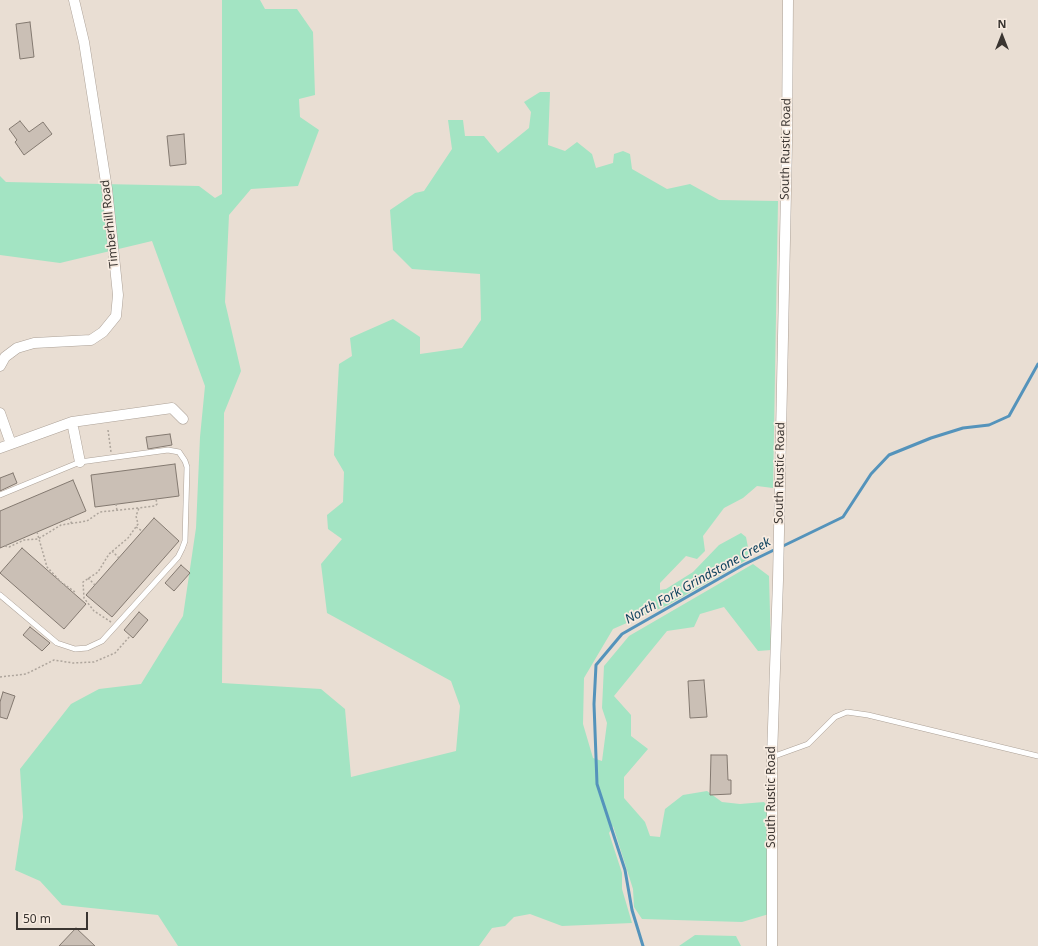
<!DOCTYPE html>
<html>
<head>
<meta charset="utf-8">
<style>
	body { margin:0 }
	#map { position:relative; width:1038px; height:946px; overflow:hidden; background:#e9ded3; font-family:"Noto Sans",sans-serif }
	canvas { display:block }
	.north { position:absolute; left:982px; top:16px; width:40px; height:40px; -webkit-text-stroke:3px #f7ebe0; paint-order:stroke; rotate:0deg; font-size:11px; font-weight:700; line-height:16px; text-align:center; color:#3a3531 }
	.north::after { content:''; display:block; margin:auto; width:14px; height:18px; background:#3a3531; clip-path:polygon(50% 0,100% 100%,50% 72%,0 100%) }
	.scale { position:absolute; left:16px; top:912px; width:72px; height:18px; box-sizing:border-box; border:2px solid #3a3531; border-top:0; padding-left:5px; font-size:12px; line-height:14px; white-space:nowrap; color:#3a3531; -webkit-text-stroke:3px #f7ebe0; paint-order:stroke }
</style>
</head>
<body>
<div id="map">
<canvas width="1038" height="946"></canvas>
<div class="north">N</div>
<div class="scale">50 m</div>
</div>
<script>
const ctx = document.querySelector('canvas').getContext('2d');
ctx.lineJoin = 'round';
function fillPath(path, color) {
  ctx.fillStyle = color;
  ctx.fill(path, 'evenodd');
}
function shape(rows) {
  const path = new Path2D();
  for (const r of rows) {
    path.moveTo(r[0], r[1]);
    for (let i = 2; i < r.length; i += 2) path.lineTo(r[i], r[i + 1]);
  }
  return path;
}
function stroke(path, color, width, dash) {
  ctx.strokeStyle = color;
  ctx.lineWidth = width;
  ctx.lineCap = dash ? 'butt' : 'round';
  ctx.setLineDash(dash || []);
  ctx.stroke(path);
}
function label(font, color, halo, rows, align = 'center') {
  ctx.font = font + ' "Noto Sans",sans-serif';
  ctx.lineWidth = 3.5;
  ctx.setLineDash([]);
  ctx.textBaseline = 'middle';
  ctx.strokeStyle = halo;
  ctx.fillStyle = color;
  for (const [text, x, y, turn = 0] of rows) {
    ctx.save();
    ctx.translate(x, y);
    ctx.rotate((+turn || 0) * Math.PI / 180);
    ctx.textAlign = isNaN(turn) ? turn : align;
    if (halo) ctx.strokeText(text, 0, 0);
    ctx.fillText(text, 0, 0);
    ctx.restore();
  }
}
const green = shape([
	[222,0,260,0,265,9,297,9,313,32,315,95,299,99,300,117,319,130,298,186,251,189,229,215,225,302,241,371,224,413,222,683,321,689,345,709,351,777,456,751,460,706,451,681,327,613,321,564,342,539,328,529,327,515,343,502,344,472,334,455,339,364,352,356,350,338,393,319,420,337,420,354,462,348,481,320,480,274,412,269,393,250,390,210,415,193,424,191,452,149,448,120,463,120,465,136,484,136,498,153,529,128,531,112,524,102,540,92,550,92,548,145,565,151,577,142,592,154,596,168,613,163,614,154,623,151,630,154,632,169,667,189,690,184,719,200,778,201,773,488,757,486,743,498,724,508,703,536,705,551,697,559,686,556,660,583,660,590,666,589,693,572,719,545,741,533,746,537,750,558,668,605,613,629,584,678,583,724,593,758,602,761,607,723,602,708,604,666,629,636,753,564,769,576,771,650,758,651,724,607,700,614,694,627,667,631,614,696,631,715,631,736,648,749,624,777,624,798,645,822,650,836,660,837,665,809,683,795,707,791,722,802,740,804,764,802,767,806,769,914,742,922,642,919,634,907,633,889,613,826,609,833,622,873,622,889,632,923,562,926,530,914,514,917,505,926,492,928,479,946,178,946,158,915,62,905,40,881,15,870,23,817,20,769,71,704,99,689,141,684,183,616,196,528,200,437,205,386,152,241,60,263,0,255,0,176,6,182,199,186,215,198,222,194],
	[695,935,736,936,741,946,679,946]
]);
const stream = shape([
	[781,547,843,517,871,474,889,455,931,438,963,428,989,425,1009,416,1038,364],
	[643,946,632,910,625,870,597,784,594,704,596,665,622,634,743,565,776,549]
]);
const building = shape([
	[30,22,34,57,20,59,16,24,30,22],
	[20,121,29,132,43,122,52,134,24,155,15,142,17,140,9,129,20,121],
	[184,134,186,164,170,166,167,136,184,134],
	[170,434,172,445,148,449,146,437,170,434],
	[175,464,179,496,95,507,91,475,175,464],
	[13,473,17,483,0,491,0,478,13,473],
	[73,480,86,511,0,548,0,511,73,480],
	[154,518,179,541,112,617,86,595,154,518],
	[22,548,86,604,64,629,0,573,22,548],
	[181,565,190,573,174,591,165,583,181,565],
	[139,612,148,620,133,638,124,630,139,612],
	[30,627,50,643,42,651,23,635,30,627],
	[704,680,707,717,690,718,688,681,704,680],
	[3,692,15,696,7,719,0,717,0,702,3,692],
	[711,755,727,755,728,780,731,780,731,794,710,795,711,755],
	[76,928,95,946,59,946,76,928]
]);
const path = shape([
	[108,430,111,452],
	[116,504,117,511],
	[69,518,72,524],
	[136,527,142,531],
	[37,532,47,567,61,582,75,592,74,594],
	[5,546,9,547,24,540,38,539,61,525,87,521,100,512,139,508],
	[112,551,119,558],
	[88,578,95,585],
	[111,622,94,611,84,598,83,582,98,572,109,554,128,538,138,524,136,516,139,508,155,506,157,504,156,499],
	[0,677,26,674,54,660,73,663,94,662,115,653,130,636]
]);
const lane = shape([
	[0,495,80,462,168,450,179,452,185,461,187,467,185,541,182,549,178,557,102,641,87,648,75,649,57,643,0,595],
	[772,757,808,744,835,717,847,712,868,715,1038,756]
]);
const street = shape([
	[0,366,5,357,17,348,34,343,91,340,103,332,116,316,118,295,107,189,84,42,74,0],
	[0,413,11,444],
	[72,422,80,462],
	[0,448,72,422,172,408,183,419],
	[772,946,772,757,778,580,787,142,788,0]
]);
const streetNames = [
	["South Rustic Road",786,149,-89],
	["Timberhill Road",110,224,-96],
	["South Rustic Road",780,473,-89],
	["South Rustic Road",772,797,-90]
];
const waterNames = [
	["North Fork Grindstone Creek",698,581,-29]
];
fillPath(green, '#a3e4c3');
stroke(stream, '#5493bb', 3);
fillPath(building, '#cabfb5');
stroke(building, '#837970', 1);
stroke(lane, '#aca197', 6);
stroke(street, '#aca197', 11);
stroke(path, '#aea59c', 1.5, [2, 2]);
stroke(lane, '#fff', 5);
stroke(street, '#fff', 10);
label('12px', '#3a3531', '#f7ebe0', streetNames);
label('italic 13px', '#0b3f5b', '#f7ebe0', waterNames);
</script>
</body>
</html>
